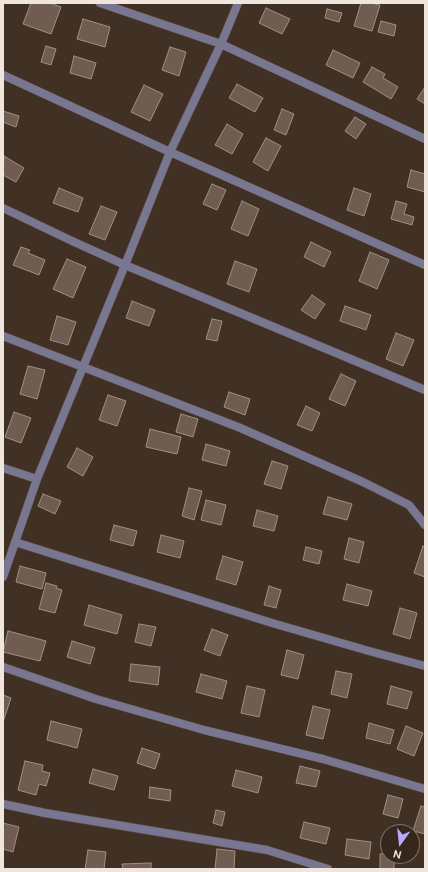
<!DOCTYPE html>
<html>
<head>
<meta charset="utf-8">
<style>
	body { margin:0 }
	#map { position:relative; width:428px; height:872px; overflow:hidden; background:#413125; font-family:Ubuntu,sans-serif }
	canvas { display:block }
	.frame { position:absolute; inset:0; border:4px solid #f0e6de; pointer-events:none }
	.north { position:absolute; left:380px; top:824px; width:40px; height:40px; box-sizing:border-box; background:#36271c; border:1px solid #80736a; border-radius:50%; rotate:195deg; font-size:11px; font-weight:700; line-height:16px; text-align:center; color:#f0e6de }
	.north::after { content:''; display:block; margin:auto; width:14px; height:18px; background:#b4acf9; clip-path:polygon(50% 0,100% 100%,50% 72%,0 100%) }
</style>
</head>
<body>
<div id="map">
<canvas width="428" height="872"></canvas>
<div class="frame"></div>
<div class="north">N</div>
</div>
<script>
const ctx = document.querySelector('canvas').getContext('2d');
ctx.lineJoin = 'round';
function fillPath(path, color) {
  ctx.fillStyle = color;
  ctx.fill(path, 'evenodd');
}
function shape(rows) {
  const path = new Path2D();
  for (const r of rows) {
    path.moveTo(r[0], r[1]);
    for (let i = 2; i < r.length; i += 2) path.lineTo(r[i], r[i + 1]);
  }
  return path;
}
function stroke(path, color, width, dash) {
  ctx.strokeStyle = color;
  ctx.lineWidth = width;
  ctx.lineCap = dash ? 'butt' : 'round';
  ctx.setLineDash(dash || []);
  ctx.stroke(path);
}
const building = shape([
	[31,3,50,3,61,7,51,34,23,24,31,3],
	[361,3,371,3,380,5,372,31,354,26,361,3],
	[266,8,290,19,282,34,259,23,266,8],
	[327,9,342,13,339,22,325,18,327,9],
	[83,19,110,27,105,47,77,39,83,19],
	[381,21,396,25,394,36,378,32,381,21],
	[46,46,56,49,51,65,41,62,46,46],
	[170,47,186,52,179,76,162,70,170,47],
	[333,50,360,63,353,78,326,65,333,50],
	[74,56,96,63,91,79,70,73,74,56],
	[372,67,385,74,383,78,398,87,391,99,363,82,372,67],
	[237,84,263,98,255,112,229,98,237,84],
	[144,85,163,94,150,121,131,112,144,85],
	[425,87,425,104,417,99,425,87],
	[282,109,294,114,286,135,274,130,282,109],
	[3,111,19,116,16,127,3,122,3,111],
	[355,117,366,124,356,139,345,131,355,117],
	[227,124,243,134,232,154,215,145,227,124],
	[266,138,281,146,268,171,253,162,266,138],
	[4,156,24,168,16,182,3,175,4,156],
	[411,170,425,174,425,192,407,187,411,170],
	[212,184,226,190,217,210,203,204,212,184],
	[59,188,83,198,78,212,53,203,59,188],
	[354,188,371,194,364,216,347,210,354,188],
	[242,201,259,209,248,236,231,229,242,201],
	[396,201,407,204,404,214,414,217,412,225,391,219,396,201],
	[101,206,117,212,105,240,89,234,101,206],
	[311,242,331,252,324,267,304,257,311,242],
	[21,247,30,250,28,253,45,260,39,275,13,265,21,247],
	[370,252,389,260,377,289,359,281,370,252],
	[67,259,86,267,73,298,53,289,67,259],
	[235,261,257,269,249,292,227,284,235,261],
	[312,295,325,304,315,319,301,310,312,295],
	[132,301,155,310,149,326,126,318,132,301],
	[345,306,371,315,366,330,340,321,345,306],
	[57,316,76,322,68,345,50,340,57,316],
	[212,319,222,321,217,341,206,339,212,319],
	[396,333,414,340,403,366,386,359,396,333],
	[28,366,45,370,37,399,20,394,28,366],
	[341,374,356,381,345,406,329,399,341,374],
	[229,392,250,399,245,415,224,407,229,392],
	[108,395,126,401,117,426,99,420,108,395],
	[306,406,320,413,312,431,297,425,306,406],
	[14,412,31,418,21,443,5,437,14,412],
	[181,414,198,419,193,437,176,432,181,414],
	[150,429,181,437,177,454,146,447,150,429],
	[206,444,230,451,226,466,202,460,206,444],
	[77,448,93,457,83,476,67,467,77,448],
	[272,461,288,466,281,489,264,484,272,461],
	[189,488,202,491,194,520,182,516,189,488],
	[43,494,61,501,55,514,38,506,43,494],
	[328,497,352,504,347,520,323,514,328,497],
	[206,500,226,505,221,525,201,520,206,500],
	[257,510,278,516,274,531,253,526,257,510],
	[114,525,137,531,133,546,110,540,114,525],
	[161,535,184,541,180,558,157,552,161,535],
	[349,538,364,542,359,563,344,559,349,538],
	[423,546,425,547,425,577,414,573,423,546],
	[306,547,322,551,319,564,303,560,306,547],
	[223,556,243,562,236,585,216,579,223,556],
	[20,566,46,573,42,589,16,582,20,566],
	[46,583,57,586,56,588,62,590,55,613,39,609,46,583],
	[347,584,372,591,368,606,343,600,347,584],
	[269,586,281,590,276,608,264,605,269,586],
	[89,605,122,615,117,634,84,625,89,605],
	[400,608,417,613,410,639,393,634,400,608],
	[139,624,156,627,151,646,135,642,139,624],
	[212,629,228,635,220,656,204,650,212,629],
	[8,631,46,641,40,661,3,652,8,631],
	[72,641,95,648,90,664,67,657,72,641],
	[287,650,304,655,298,679,281,675,287,650],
	[131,664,160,667,158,685,129,681,131,664],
	[336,671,352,674,347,698,331,694,336,671],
	[201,674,227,681,222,699,196,692,201,674],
	[247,686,265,690,259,717,241,713,247,686],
	[391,686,412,692,407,709,387,704,391,686],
	[3,695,11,698,3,722,3,695],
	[313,706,330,710,323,739,306,735,313,706],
	[51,721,82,729,77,748,47,740,51,721],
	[369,723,394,730,390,744,366,738,369,723],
	[406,726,423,733,414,756,397,749,406,726],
	[142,748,160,754,155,769,137,763,142,748],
	[25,761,43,765,42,771,50,773,46,786,39,784,36,795,18,790,25,761],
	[300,766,320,771,316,787,296,783,300,766],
	[93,769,118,776,114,790,89,783,93,769],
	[236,770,262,777,258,793,232,786,236,770],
	[150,787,171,790,170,801,149,798,150,787],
	[388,795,403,799,398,818,383,814,388,795],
	[421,806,425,807,425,834,413,831,421,806],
	[216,810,225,812,222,826,213,823,216,810],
	[304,822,330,828,326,844,300,838,304,822],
	[3,823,19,827,13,852,3,849,3,823],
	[347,839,371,842,369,859,345,855,347,839],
	[217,849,235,851,234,869,215,869,217,849],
	[88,850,106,852,104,869,85,869,88,850],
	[388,853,388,856,394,856,394,869,380,869,380,854,388,853],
	[151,863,151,869,123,869,122,864,151,863]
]);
const minor = shape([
	[100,3,221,44,425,139],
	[3,75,170,152,425,265],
	[3,208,72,241,125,265,425,390],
	[3,336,238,427,363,482,409,505,425,525],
	[3,468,37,479],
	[15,542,272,623,369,651,425,666],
	[3,577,37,479,125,265,170,152,221,44,238,3],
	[3,667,96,699,204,730,323,759,425,789],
	[3,804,45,813,267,850,328,869]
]);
fillPath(building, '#6e5d50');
stroke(building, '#a28f81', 1);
stroke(minor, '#5d4e43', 9);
stroke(minor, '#787690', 8);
</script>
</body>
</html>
